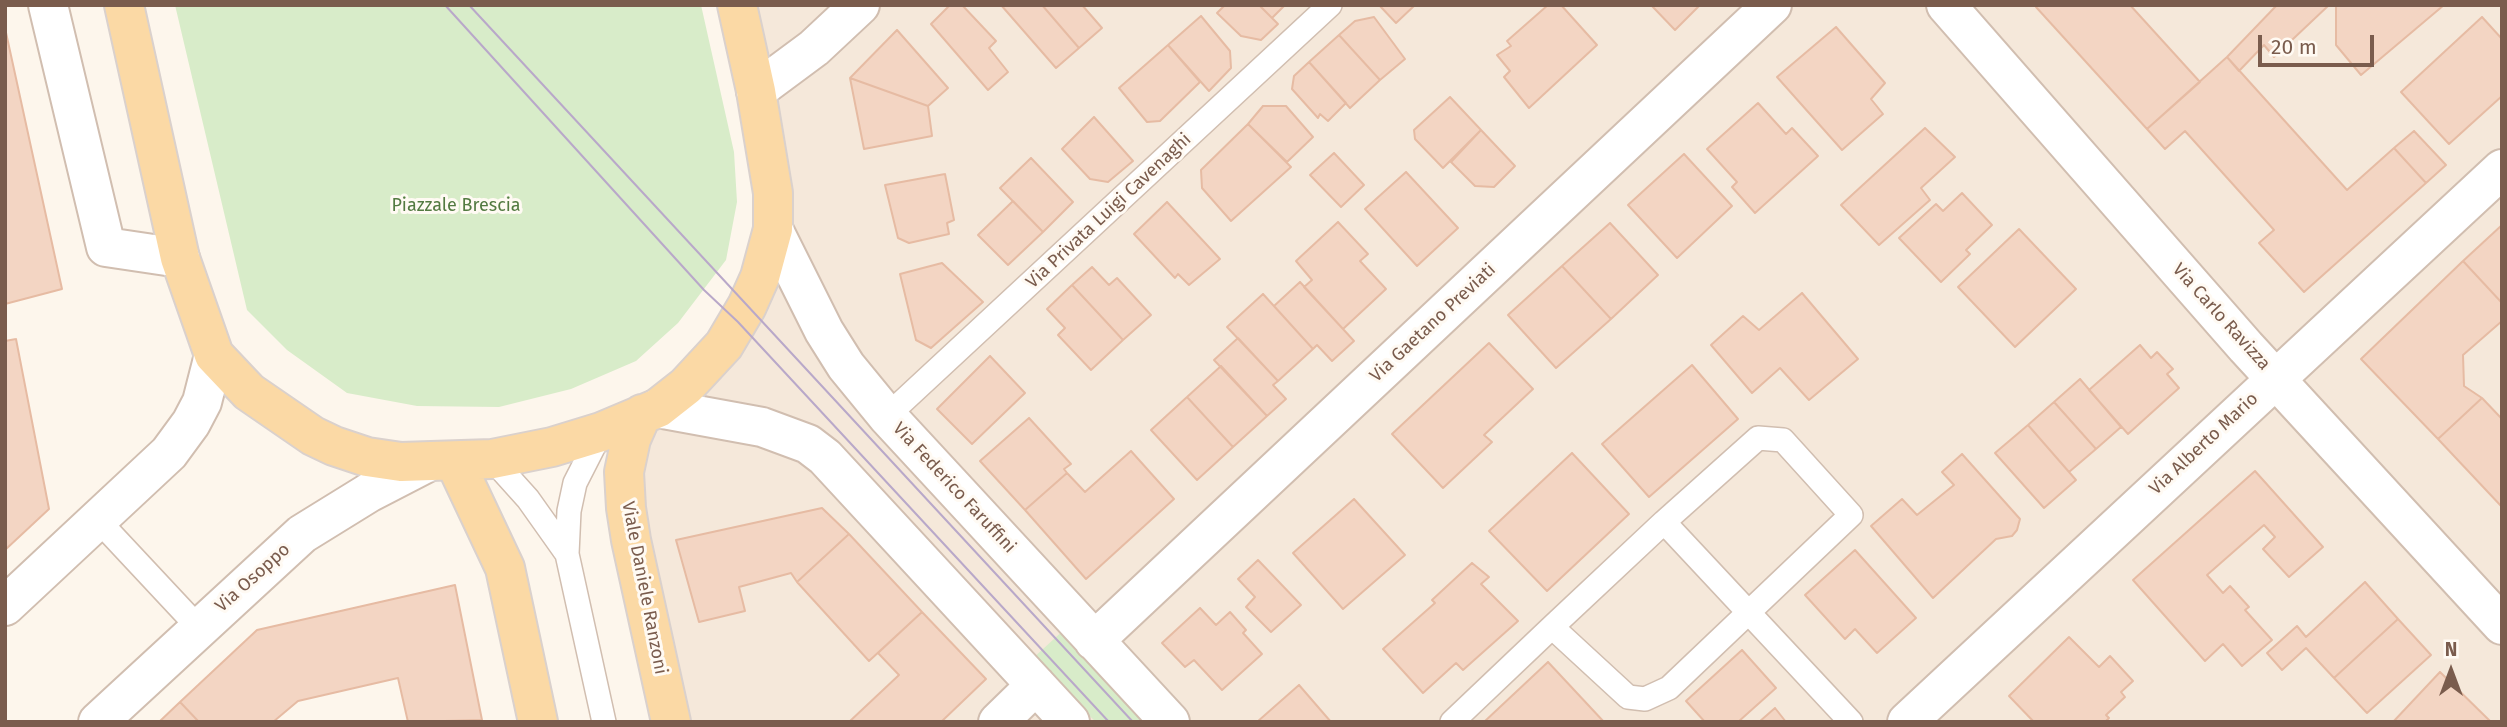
<!DOCTYPE html>
<html>
<head>
<meta charset="utf-8">
<style>
	body { margin:0 }
	#map { position:relative; width:2507px; height:727px; overflow:hidden; background:#fdf6ec; font-family:"Fira Sans",sans-serif }
	canvas { display:block }
	.frame { position:absolute; inset:0; border:7px solid #7a5c4d; pointer-events:none }
	.north { position:absolute; left:2416px; top:636px; width:70px; height:70px; -webkit-text-stroke:5px #fffaf3; paint-order:stroke; rotate:0deg; font-size:19px; font-weight:700; line-height:28px; text-align:center; color:#7a5c4d }
	.north::after { content:''; display:block; margin:auto; width:24px; height:32px; background:#7a5c4d; clip-path:polygon(50% 0,100% 100%,50% 72%,0 100%) }
	.scale { position:absolute; left:2258px; top:35px; width:116px; height:32px; box-sizing:border-box; border:4px solid #7a5c4d; border-top:0; padding-left:9px; font-size:21px; line-height:24px; white-space:nowrap; color:#7a5c4d; -webkit-text-stroke:5px #fffaf3; paint-order:stroke }
</style>
</head>
<body>
<div id="map">
<canvas width="2507" height="727"></canvas>
<div class="frame"></div>
<div class="north">N</div>
<div class="scale">20 m</div>
</div>
<script>
const ctx = document.querySelector('canvas').getContext('2d');
ctx.lineJoin = 'round';
function fillPath(path, color) {
  ctx.fillStyle = color;
  ctx.fill(path, 'evenodd');
}
function shape(rows) {
  const path = new Path2D();
  for (const r of rows) {
    path.moveTo(r[0], r[1]);
    for (let i = 2; i < r.length; i += 2) path.lineTo(r[i], r[i + 1]);
  }
  return path;
}
function stroke(path, color, width, dash) {
  ctx.strokeStyle = color;
  ctx.lineWidth = width;
  ctx.lineCap = dash ? 'butt' : 'round';
  ctx.setLineDash(dash || []);
  ctx.stroke(path);
}
function label(font, color, halo, rows, align = 'center') {
  ctx.font = font + ' "Fira Sans",sans-serif';
  ctx.lineWidth = 6;
  ctx.setLineDash([]);
  ctx.textBaseline = 'middle';
  ctx.strokeStyle = halo;
  ctx.fillStyle = color;
  for (const [text, x, y, turn = 0] of rows) {
    ctx.save();
    ctx.translate(x, y);
    ctx.rotate((+turn || 0) * Math.PI / 180);
    ctx.textAlign = isNaN(turn) ? turn : align;
    if (halo) ctx.strokeText(text, 0, 0);
    ctx.fillText(text, 0, 0);
    ctx.restore();
  }
}
const residential = shape([
	[741,5,853,5,758,85],
	[866,5,2502,5,2502,722,672,722,635,445,751,311,761,94]
]);
const green = shape([
	[175,5,701,5,734,152,737,202,726,260,678,323,636,361,571,389,499,407,417,406,347,393,287,350,247,310],
	[1066,628,1146,722,1096,722,1031,660]
]);
const building = shape([
	[950,5,962,5,996,41,989,48,1008,72,988,90,931,24,950,5],
	[1001,5,1042,5,1079,48,1056,68,1001,5],
	[1042,5,1082,5,1102,28,1079,48,1042,5],
	[1225,5,1259,5,1278,24,1261,40,1241,36,1217,13,1225,5],
	[1259,5,1285,5,1272,18,1259,5],
	[1379,5,1415,5,1396,23,1379,5],
	[1548,5,1561,5,1597,45,1529,108,1504,77,1510,71,1497,55,1511,46,1507,41,1548,5],
	[1651,5,1700,5,1675,30,1651,5],
	[2038,5,2130,5,2200,82,2147,129,2036,7,2038,5],
	[2277,5,2329,5,2274,57,2264,45,2239,71,2227,57,2277,5],
	[2336,5,2444,5,2361,75,2336,45,2336,5],
	[1201,16,1230,51,1231,68,1209,91,1168,45,1201,16],
	[1374,17,1405,59,1380,80,1339,35,1355,21,1374,17],
	[2482,17,2502,39,2502,96,2449,144,2401,92,2482,17],
	[1836,27,1885,83,1871,99,1883,114,1842,150,1777,77,1836,27],
	[5,28,62,289,5,304,5,28],
	[897,30,948,88,928,106,850,78,897,30],
	[1339,35,1380,80,1350,108,1309,62,1339,35],
	[1168,45,1200,82,1160,121,1147,122,1119,88,1168,45],
	[2227,57,2347,190,2394,148,2426,183,2304,292,2259,243,2274,230,2185,131,2165,149,2147,129,2227,57],
	[1309,62,1346,103,1328,121,1320,114,1318,118,1292,89,1294,76,1309,62],
	[850,78,928,106,932,136,864,149,850,78],
	[1450,97,1481,130,1443,168,1415,139,1414,130,1450,97],
	[1758,103,1786,134,1792,128,1818,156,1755,213,1732,187,1737,182,1707,149,1758,103],
	[1263,106,1286,106,1313,137,1287,162,1248,124,1263,106],
	[1094,117,1133,161,1108,182,1090,179,1062,149,1094,117],
	[1248,124,1291,167,1231,221,1202,188,1201,170,1248,124],
	[1925,128,1955,157,1921,188,1930,200,1879,245,1841,205,1925,128],
	[1481,130,1515,166,1494,187,1475,186,1451,162,1481,130],
	[2414,131,2446,165,2426,183,2394,148,2414,131],
	[1334,153,1364,185,1341,207,1310,175,1334,153],
	[1684,154,1732,206,1677,258,1628,205,1684,154],
	[1031,158,1073,202,1043,232,1000,188,1031,158],
	[1406,172,1458,228,1417,266,1365,209,1406,172],
	[945,174,954,220,947,223,949,234,909,243,898,238,885,185,945,174],
	[1962,193,1992,225,1966,250,1970,254,1941,282,1899,238,1936,204,1943,211,1962,193],
	[1013,201,1043,232,1008,265,978,235,1013,201],
	[1167,202,1220,259,1189,285,1178,274,1175,278,1134,234,1167,202],
	[1338,222,1368,254,1360,261,1386,289,1343,329,1304,287,1312,280,1296,261,1338,222],
	[1610,223,1658,275,1611,319,1562,266,1610,223],
	[2502,225,2502,303,2463,261,2502,225],
	[2019,229,2076,289,2015,347,1958,287,2019,229],
	[2463,261,2502,303,2502,321,2463,355,2464,386,2482,398,2438,439,2361,359,2463,261],
	[942,263,983,302,931,348,916,340,900,274,942,263],
	[1562,266,1611,319,1556,368,1508,315,1562,266],
	[1092,267,1109,285,1117,278,1151,315,1123,340,1072,285,1092,267],
	[1300,282,1354,341,1332,361,1317,345,1313,349,1274,306,1300,282],
	[1072,285,1123,340,1091,370,1058,335,1065,328,1047,309,1072,285],
	[1802,293,1858,359,1809,400,1780,368,1752,393,1711,345,1743,316,1759,330,1802,293],
	[1263,294,1313,349,1278,381,1227,327,1263,294],
	[1238,338,1278,381,1273,385,1286,399,1267,416,1214,360,1238,338],
	[16,339,49,509,5,550,5,341,16,339],
	[1489,343,1533,389,1484,435,1492,442,1443,488,1392,434,1489,343],
	[2140,345,2151,358,2157,352,2173,369,2167,374,2179,388,2128,434,2089,390,2140,345],
	[990,356,1025,393,972,444,937,409,990,356],
	[1692,365,1738,419,1649,497,1602,444,1692,365],
	[1221,366,1267,416,1233,447,1187,397,1221,366],
	[2080,379,2121,427,2096,449,2054,402,2080,379],
	[1187,397,1233,447,1197,480,1151,430,1187,397],
	[2482,398,2502,419,2502,507,2438,439,2482,398],
	[2054,402,2096,449,2069,472,2028,425,2054,402],
	[1029,418,1071,464,1064,469,1067,473,1025,510,980,461,1029,418],
	[2028,425,2076,480,2044,508,1995,453,2028,425],
	[1131,451,1174,499,1086,579,1025,510,1067,473,1085,492,1131,451],
	[1572,453,1629,514,1547,591,1489,531,1572,453],
	[1962,454,2020,519,2017,530,2012,536,1996,539,1933,598,1871,526,1902,499,1917,515,1954,485,1942,472,1962,454],
	[2255,471,2323,547,2289,577,2263,549,2275,537,2264,525,2207,575,2223,593,2230,586,2249,607,2245,610,2272,640,2242,666,2223,644,2205,661,2133,580,2255,471],
	[1354,499,1405,555,1343,609,1293,553,1354,499],
	[822,508,849,534,797,582,791,573,739,587,745,611,699,622,676,540,822,508],
	[849,534,922,612,869,661,797,582,849,534],
	[1855,550,1916,618,1877,653,1855,629,1845,639,1805,595,1855,550],
	[1258,560,1301,605,1271,632,1246,607,1255,597,1238,579,1258,560],
	[1472,563,1489,577,1481,584,1518,621,1463,670,1456,663,1423,693,1383,649,1435,603,1432,600,1472,563],
	[2365,582,2398,619,2334,678,2306,648,2282,670,2267,653,2297,626,2306,637,2365,582],
	[455,585,482,720,408,722,398,678,298,701,273,722,199,722,180,702,257,630,455,585],
	[1200,608,1216,625,1230,612,1246,630,1243,633,1262,654,1222,690,1194,660,1185,667,1162,643,1200,608],
	[922,612,986,679,941,722,849,722,899,675,878,653,922,612],
	[2398,619,2431,655,2367,713,2334,678,2398,619],
	[2069,637,2099,667,2110,656,2133,681,2121,692,2125,697,2106,715,2109,718,2105,722,2034,722,2009,696,2069,637],
	[1742,650,1776,688,1738,722,1705,722,1686,701,1742,650],
	[1548,662,1604,722,1484,722,1548,662],
	[2440,672,2491,722,2393,722,2440,672],
	[1299,685,1331,722,1257,722,1299,685],
	[180,702,199,722,159,722,180,702],
	[1775,708,1786,722,1759,722,1775,708]
]);
const service = shape([
	[887,416,1330,5],
	[601,432,575,483,569,511,567,554,604,722],
	[492,459,528,499,567,554],
	[98,520,199,628],
	[1664,522,1851,722],
	[1452,722,1552,627,1664,522,1758,438,1783,440,1851,515,1669,688,1645,699,1628,697,1552,627]
]);
const minor = shape([
	[48,5,106,247,180,258],
	[1946,5,2246,347,2502,625],
	[756,91,814,48,860,5],
	[773,229,824,331,846,366,887,416,1170,722],
	[658,408,762,427,808,444,825,457,1070,722],
	[1094,641,1772,5],
	[998,722,1036,685],
	[1907,722,2502,169]
]);
const tertiary = shape([
	[5,606,169,453,191,423,202,402,214,355],
	[98,722,302,534,370,492,428,462]
]);
const primary = shape([
	[124,5,180,258,214,355,249,392,313,436,334,446,367,457,401,462,492,459,552,447,601,432,658,408,686,386,724,345,747,306,760,277,773,229,773,193,756,91,737,5],
	[642,414,631,439,624,472,626,508,631,540,671,722],
	[455,462,505,568,538,722]
]);
const tram = shape([
	[445,5,704,290,738,322,1109,722],
	[469,5,1133,722]
]);
const parkNames = [
	["Piazzale Brescia",456,206]
];
const streetNames = [
	["Via Privata Luigi Cavenaghi",1109,211,-43],
	["Via Carlo Ravizza",2221,317,48],
	["Via Gaetano Previati",1433,323,-43],
	["Via Alberto Mario",2204,444,-43],
	["Via Federico Faruffini",954,488,47],
	["Via Osoppo",253,578,-42],
	["Viale Daniele Ranzoni",644,588,79]
];
fillPath(residential, '#f5e8da');
fillPath(green, '#d8ecc9');
fillPath(building, '#f3d5c3');
stroke(building, '#e6bba3', 2);
stroke(service, '#d1beb0', 26);
stroke(minor, '#d1beb0', 42);
stroke(tertiary, '#d1beb0', 42);
stroke(primary, '#dad1cd', 42);
stroke(service, '#fff', 23);
stroke(minor, '#fff', 38);
stroke(tertiary, '#fff', 38);
stroke(primary, '#fbd9a5', 38);
stroke(tram, '#b9a8c9', 2);
label('18px', '#537a41', '#fffaf3', parkNames);
label('18px', '#7a5c4d', '#fffaf3', streetNames);
</script>
</body>
</html>
